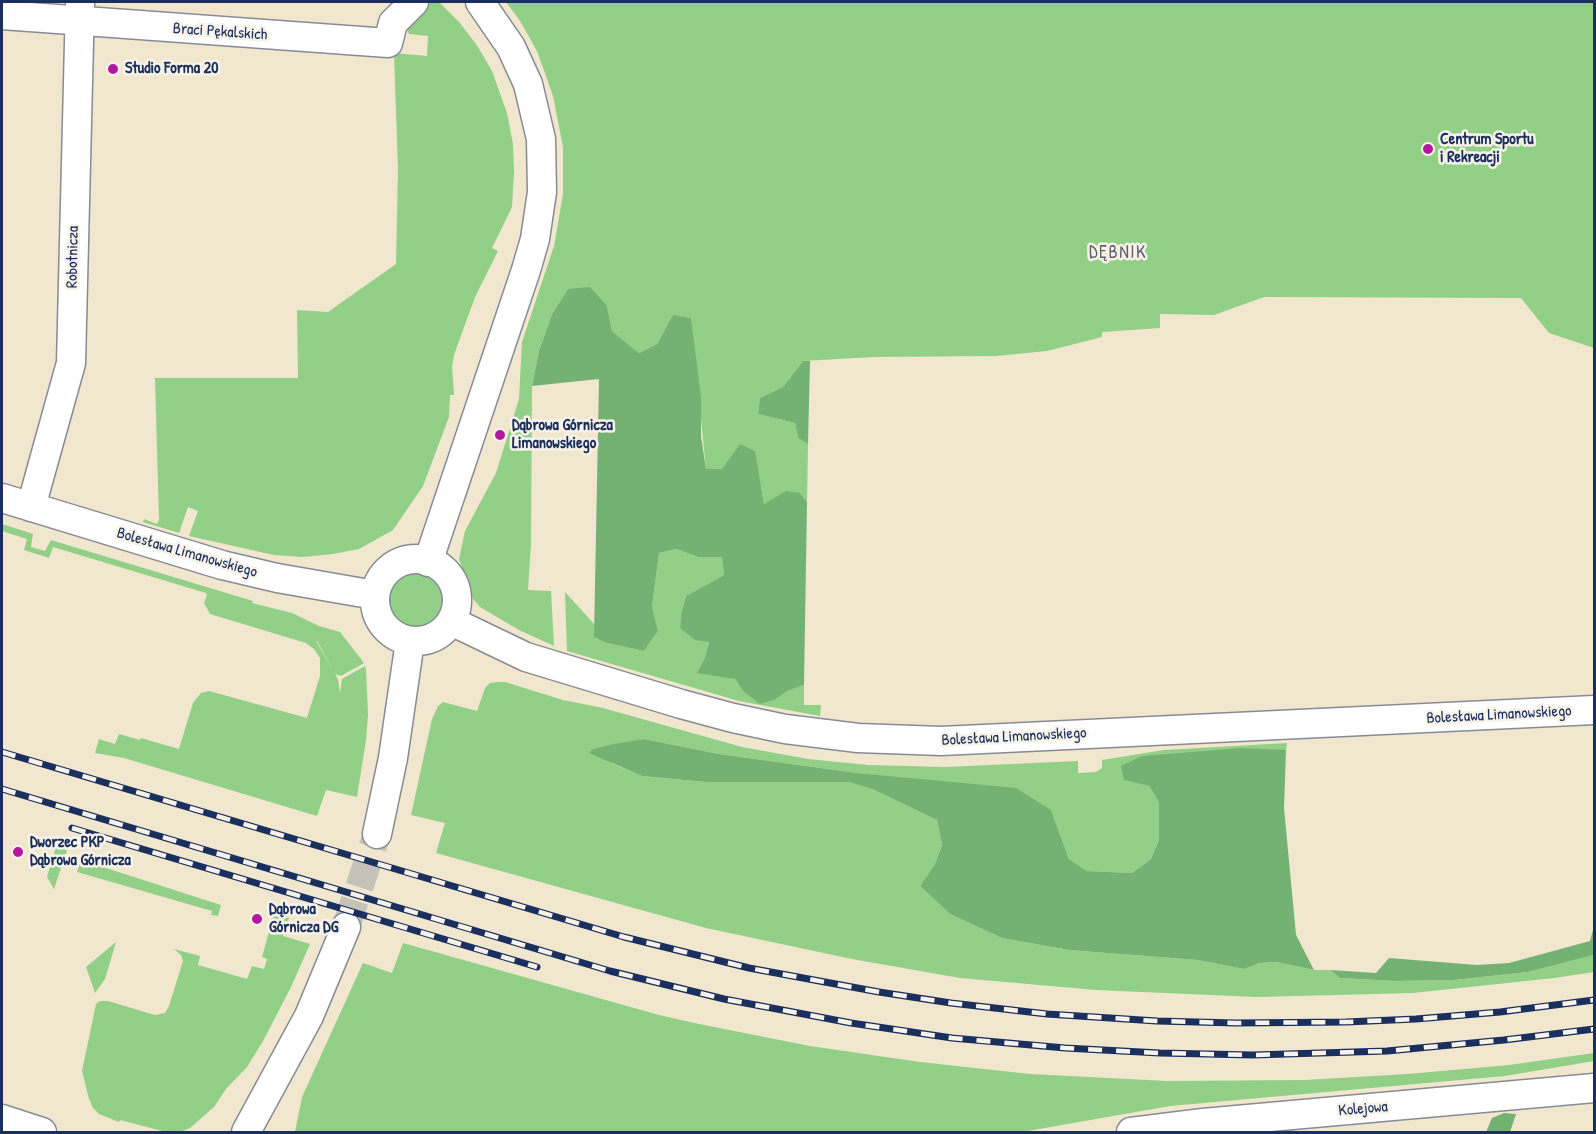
<!DOCTYPE html>
<html>
<head>
<meta charset="utf-8">
<style>
	body { margin:0 }
	#map { position:relative; width:1596px; height:1134px; overflow:hidden; background:#f0e7ce; font-family:"Patrick Hand",sans-serif }
	canvas { display:block }
	.frame { position:absolute; inset:0; border:3px solid #1b2f5e; pointer-events:none }
</style>
</head>
<body>
<div id="map">
<canvas width="1596" height="1134"></canvas>
<div class="frame"></div>
</div>
<script>
const ctx = document.querySelector('canvas').getContext('2d');
ctx.lineJoin = 'round';
function fillPath(path, color) {
  ctx.fillStyle = color;
  ctx.fill(path, 'evenodd');
}
function shape(rows) {
  const path = new Path2D();
  for (const r of rows) {
    if (r.length === 3) {
      path.moveTo(r[0] + r[2], r[1]);
      path.arc(r[0], r[1], r[2], 0, 2 * Math.PI);
      continue;
    }
    path.moveTo(r[0], r[1]);
    for (let i = 2; i < r.length; i += 2) path.lineTo(r[i], r[i + 1]);
  }
  return path;
}
function stroke(path, color, width, dash) {
  ctx.strokeStyle = color;
  ctx.lineWidth = width;
  ctx.lineCap = dash ? 'butt' : 'round';
  ctx.setLineDash(dash || []);
  ctx.stroke(path);
}
function label(font, color, halo, rows, align = 'center') {
  ctx.font = font + ' "Patrick Hand",sans-serif';
  ctx.lineWidth = 5;
  ctx.setLineDash([]);
  ctx.textBaseline = 'middle';
  ctx.strokeStyle = halo;
  ctx.fillStyle = color;
  for (const [text, x, y, turn = 0] of rows) {
    ctx.save();
    ctx.translate(x, y);
    ctx.rotate((+turn || 0) * Math.PI / 180);
    ctx.textAlign = isNaN(turn) ? turn : align;
    if (halo) ctx.strokeText(text, 0, 0);
    ctx.fillText(text, 0, 0);
    ctx.restore();
  }
}
const green = shape([
	[429,2,439,2,460,23,478,47,492,71,507,113,513,144,514,173,512,207,492,248,498,251,475,297,454,355,452,367,454,395,450,395,449,417,423,486,393,530,359,549,333,554,302,557,274,555,189,536,198,511,188,507,179,533,143,522,144,519,157,524,159,520,155,378,298,378,297,310,328,312,396,264,398,169,394,53,427,56,428,36,409,34,406,27],
	[506,2,1594,2,1594,348,1549,333,1521,298,1264,297,1214,315,1160,314,1160,328,1102,332,1102,337,1047,351,996,356,873,357,803,361,783,387,760,398,758,414,795,423,798,438,808,444,807,502,800,493,764,504,761,486,722,469,706,469,691,318,673,316,657,344,639,353,612,331,607,306,568,289,552,314,539,351,532,386,531,544,528,590,551,591,554,646,519,630,480,607,473,599,459,559,465,531,496,473,519,399,522,342,554,246,563,194,563,147,553,96,537,51,520,21],
	[2,524,33,534,31,547,45,551,51,540,253,601,252,603,292,613,319,626,340,632,364,663,341,676,335,674,317,641,316,641,338,679,340,693,342,679,365,666,366,670,368,715,366,740,357,797,326,790,317,816,124,758,95,753,99,739,115,744,119,734,140,740,141,738,179,749,193,703,201,693,209,691,307,718,320,676,320,658,314,649,306,643,210,614,204,603,207,595,206,593,53,547,49,558,24,550,27,539,2,531],
	[676,549,698,557,722,557,724,575,686,596,681,614,680,628,709,641,704,660,720,675,735,679,743,691,776,699,786,691,804,685,804,705,821,705,820,716,739,701,567,651,565,592,596,626,607,643,644,651,658,631,652,607,659,553],
	[416,601,28],
	[498,682,505,682,563,700,603,708,742,747,808,759,868,765,945,767,1078,761,1078,773,1096,772,1102,768,1102,760,1164,750,1287,743,1286,750,1125,780,1149,786,1159,802,1159,840,1151,859,1132,873,1087,871,1069,859,1051,810,944,782,857,773,719,754,644,739,593,749,613,764,642,776,706,782,848,782,872,789,937,820,942,845,935,864,920,886,950,914,1002,938,1069,950,1198,960,1244,969,1260,963,1276,962,1314,970,1330,970,1340,978,1394,981,1454,980,1528,972,1594,955,1594,972,1554,978,1413,993,1257,997,1096,990,960,978,852,959,706,928,436,853,445,823,411,815,432,719,438,706,443,702,477,711,485,688,490,683],
	[56,847,67,850,54,889,47,877],
	[81,860,221,905,218,916,211,915,212,911,77,872],
	[274,914,289,918,283,936,310,944,291,987,263,1041,247,1067,226,1089,214,1107,190,1128,180,1132,166,1132,120,1120,119,1122,99,1114,93,1108,89,1099,82,1071,96,1004,100,1001,108,1001,155,1015,165,1013,169,1006,183,961,181,955,174,949,200,956,198,965,247,979,252,966,264,969,267,959,262,957],
	[116,942,105,979,95,993,86,967],
	[403,943,659,1015,699,1024,810,1046,920,1062,1030,1074,1167,1081,1305,1080,1408,1074,1509,1065,1594,1053,1594,1061,1505,1076,1170,1106,1022,1132,295,1132,302,1097,363,963,392,973]
]);
const forest = shape([
	[590,287,607,306,612,331,639,353,657,344,673,315,691,318,701,397,701,436,706,469,722,469,740,444,755,451,764,504,786,491,800,493,807,502,804,685,787,691,776,699,760,704,743,691,735,679,697,673,704,660,709,642,695,640,680,628,681,614,686,596,724,575,722,557,698,557,676,549,659,553,652,607,658,631,644,651,607,643,594,637,599,379,532,386,539,351,552,314,568,289],
	[803,361,810,361,808,444,798,438,795,423,758,414,760,398,783,387],
	[644,739,719,754,857,773,1016,788,1051,810,1069,859,1087,871,1132,873,1151,859,1159,840,1159,802,1149,786,1124,780,1121,766,1142,756,1241,748,1286,750,1284,808,1296,935,1314,970,1276,962,1260,963,1244,969,1198,960,1069,950,1002,938,950,914,920,886,935,864,942,845,937,820,872,789,848,782,706,782,642,776,589,753,593,749,614,744],
	[1594,926,1594,955,1528,972,1454,980,1394,981,1340,978,1330,970,1376,973,1389,958,1477,965,1509,963,1590,941],
	[1504,1113,1516,1114,1510,1132,1486,1132,1492,1118]
]);
const minorTunnel = shape([
	[346,927,377,834]
]);
const minor = shape([
	[2,15,388,43,393,23,414,2],
	[2,498,222,565,277,578,375,595],
	[31,507,71,363,80,2],
	[416,600,41],
	[428,562,526,270,535,239,542,192,541,139,528,84,511,47,480,2],
	[451,621,526,657,681,704,733,718,785,729,858,738,941,741,1594,710],
	[377,834,393,758,410,641],
	[2,1119,42,1132],
	[246,1132,309,1016,346,927],
	[1131,1132,1203,1123,1594,1088]
]);
const rail = shape([
	[2,752,624,937,749,968,879,992,951,1003,1047,1014,1157,1021,1236,1023,1346,1022,1416,1019,1500,1012,1594,1000],
	[2,789,610,971,724,999,851,1023,952,1038,1065,1048,1160,1053,1253,1055,1387,1051,1504,1040,1594,1029],
	[72,828,537,967]
]);
const markers = [
	[113,69,6,"#b5179e"],
	[1428,149,6,"#b5179e"],
	[500,435,6,"#b5179e"],
	[18,852,6,"#b5179e"],
	[257,919,6,"#b5179e"]
];
const streetNames = [
	["Braci Pękalskich",220,32,4],
	["Robotnicza",73,257,-89],
	["Bolesława Limanowskiego",187,553,16],
	["Bolesława Limanowskiego",1499,715,-3],
	["Bolesława Limanowskiego",1014,737,-3],
	["Kolejowa",1363,1109,-5]
];
const poiNames = [
	["Studio Forma 20",125,69],
	["Centrum Sportu",1440,140],
	["i Rekreacji",1440,158],
	["Dąbrowa Górnicza",512,426],
	["Limanowskiego",512,444],
	["Dworzec PKP",30,843],
	["Dąbrowa Górnicza",30,861],
	["Dąbrowa",269,910],
	["Górnicza DG",269,928]
];
const neighbourhoodNames = [
	["DĘBNIK",1118,253]
];
fillPath(green, '#91d086');
fillPath(forest, '#74b273');
stroke(minorTunnel, '#c5c2b8', 28, [28, 14]);
stroke(minor, '#868b96', 31);
stroke(minor, '#fff', 28);
stroke(rail, '#1b2f5e', 7);
stroke(rail, '#f7f3e8', 4.5, [14]);
for (const [x, y, r, color] of markers) {
  const dot = new Path2D();
  dot.arc(x, y, r, 0, 2 * Math.PI);
  ctx.fillStyle = color;
  ctx.fill(dot);
  stroke(dot, '#f7f3e8', 2);
}
label('16px', '#1b2f5e', '#f7f3e8', streetNames);
label('bold 16px', '#1b2f5e', '#f7f3e8', poiNames, 'left');
ctx.letterSpacing = '1.5px';
label('18px', '#635f6a', '#f7f3e8', neighbourhoodNames);
ctx.letterSpacing = '0px';
</script>
</body>
</html>
